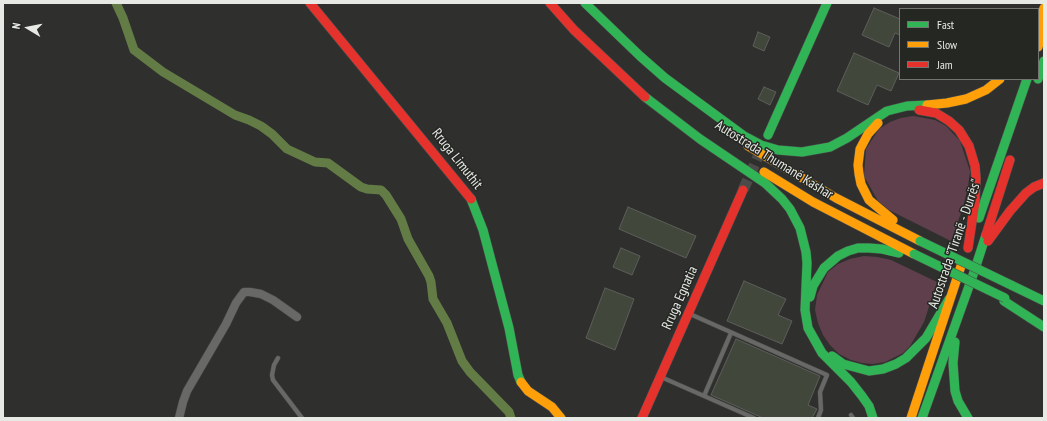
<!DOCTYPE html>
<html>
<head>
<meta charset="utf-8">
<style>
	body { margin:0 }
	#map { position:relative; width:1047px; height:421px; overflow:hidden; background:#2f302e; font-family:"PT Sans Narrow",sans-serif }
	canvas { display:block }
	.frame { position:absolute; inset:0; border:4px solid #e7e9e5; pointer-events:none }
	.legend { position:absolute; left:899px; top:8px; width:140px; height:72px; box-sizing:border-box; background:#252723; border:1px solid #737571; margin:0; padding:5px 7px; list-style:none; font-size:12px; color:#e7e9e5 }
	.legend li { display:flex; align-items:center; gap:8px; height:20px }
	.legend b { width:20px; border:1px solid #737571 }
	.north { position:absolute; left:8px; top:8px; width:40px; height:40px; -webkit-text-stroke:3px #252723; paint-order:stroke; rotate:280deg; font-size:11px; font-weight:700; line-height:16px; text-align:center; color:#e7e9e5 }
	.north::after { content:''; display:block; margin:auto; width:14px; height:18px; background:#e7e9e5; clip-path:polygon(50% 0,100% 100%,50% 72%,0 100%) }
</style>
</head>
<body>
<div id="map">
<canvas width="1047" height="421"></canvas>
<div class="frame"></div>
<ul class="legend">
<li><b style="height:5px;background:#30b455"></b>Fast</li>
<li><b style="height:5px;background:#ff9f0a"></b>Slow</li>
<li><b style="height:5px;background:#e5322d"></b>Jam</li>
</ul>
<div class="north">N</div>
</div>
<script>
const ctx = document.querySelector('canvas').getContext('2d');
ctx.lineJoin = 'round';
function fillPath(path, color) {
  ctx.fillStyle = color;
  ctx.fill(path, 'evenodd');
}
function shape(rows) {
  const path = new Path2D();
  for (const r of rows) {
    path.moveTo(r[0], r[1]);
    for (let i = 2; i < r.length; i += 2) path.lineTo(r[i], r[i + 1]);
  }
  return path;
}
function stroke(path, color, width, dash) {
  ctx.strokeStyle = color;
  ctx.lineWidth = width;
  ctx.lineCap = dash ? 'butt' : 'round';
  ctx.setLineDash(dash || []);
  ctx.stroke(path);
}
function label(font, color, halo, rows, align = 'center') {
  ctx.font = font + ' "PT Sans Narrow",sans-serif';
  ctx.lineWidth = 3;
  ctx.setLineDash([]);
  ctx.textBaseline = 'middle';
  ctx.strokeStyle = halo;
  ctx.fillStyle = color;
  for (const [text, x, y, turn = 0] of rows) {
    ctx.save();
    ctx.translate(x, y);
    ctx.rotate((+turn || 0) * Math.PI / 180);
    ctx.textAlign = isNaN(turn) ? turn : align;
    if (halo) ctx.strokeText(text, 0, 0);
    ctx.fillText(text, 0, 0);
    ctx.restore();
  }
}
const green = shape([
	[913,116,935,120,946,126,960,141,970,171,968,187,963,207,951,241,889,210,878,201,864,176,866,149,879,129,890,122,901,118],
	[864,256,877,257,891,260,937,282,924,322,910,346,903,353,885,362,873,364,862,363,851,360,839,354,830,345,823,335,818,323,815,310,817,295,828,272,838,264,850,259]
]);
const canal = shape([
	[116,3,123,18,134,50,163,72,235,115,249,120,261,126,272,134,287,149,315,162,328,163,361,187,367,189,381,190,386,195,401,219,408,239,429,276,431,282,433,299,447,323,462,361,470,372,509,412,511,418]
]);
const building = shape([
	[874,8,900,19,900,35,895,33,889,47,862,35,874,8],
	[758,32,770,37,764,51,753,46,758,32],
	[854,53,899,73,891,91,877,85,868,105,837,91,854,53],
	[764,87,776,92,770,105,758,99,764,87],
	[628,207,696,236,686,258,619,229,628,207],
	[621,248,640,256,632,275,613,267,621,248],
	[744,281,786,299,778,315,792,321,782,344,727,321,744,281],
	[605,288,634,299,615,350,586,338,605,288],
	[736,339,820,376,808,405,817,409,812,418,763,418,711,395,736,339]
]);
const secondaryTunnel = shape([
	[743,190,763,146]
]);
const lane = shape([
	[690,314,827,375,820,392,821,410,818,418],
	[278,358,274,365,272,375,273,380,302,418],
	[661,377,754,418],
	[704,396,731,333],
	[851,415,853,418]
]);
const street = shape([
	[179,418,183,402,187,391,226,324,236,303,244,292,250,292,261,294,273,300,297,317]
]);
const fast = shape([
	[585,3,640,56,665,78,744,136,761,145,778,150,802,152,830,147,847,138,887,111,907,106,927,105],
	[1038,79,1044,61],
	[645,97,700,139,765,183,782,199,790,209,800,228,806,252,807,263,805,310,808,328,822,353,851,382,862,396,869,406,873,418],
	[768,135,827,3],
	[471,199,483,230,509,328,518,375,521,382],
	[979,218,1027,79],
	[1011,285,1044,301],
	[810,297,813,286,824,268,838,256,848,251,858,248,869,248,882,249,899,253],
	[1004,301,1044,327],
	[955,342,953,363,955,391,958,401,968,418],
	[832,356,843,364,869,371,883,369,896,364,906,358,926,338,949,299],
	[922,418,973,275,986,235]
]);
const slow = shape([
	[1038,26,1044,8],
	[1038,47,1044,30],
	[927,105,947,103,966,99,986,90,1000,79],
	[878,123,868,134,860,149,858,165,859,174,861,184,869,200,893,220],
	[748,146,836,198,920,241],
	[764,172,813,202,914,254],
	[521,382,528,391,552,407,561,418],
	[911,418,962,263]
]);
const jam = shape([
	[310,3,471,199],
	[550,3,574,30,645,97],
	[919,110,936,113,949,121,959,130,969,146,975,166,976,178,975,202,968,248],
	[986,235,1010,160],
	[988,241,1010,211,1026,193,1034,187,1044,183],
	[642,418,743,190]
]);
const fastBridge = shape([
	[920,241,1011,285],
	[914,254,1005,298]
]);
const streetNames = [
	["Rruga Limuthit",457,159,52],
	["Autostrada Thumanë Kashar",774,160,32],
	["Autostrada \"Tiranë - Durrës\"",955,244,-71],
	["Rruga Egnatia",680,298,-66]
];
fillPath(green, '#603f4c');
stroke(canal, '#637c46', 9);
fillPath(building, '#41473a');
stroke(building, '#5d5e5c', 1);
stroke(secondaryTunnel, '#4b4c49', 11, [11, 5.5]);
stroke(lane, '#4d4f4c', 5);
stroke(street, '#4d4f4c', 9);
stroke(fast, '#4d4f4c', 10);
stroke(slow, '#4d4f4c', 10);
stroke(jam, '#4d4f4c', 10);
stroke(lane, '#686967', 4);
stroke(street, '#686967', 8);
stroke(fast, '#30b455', 9);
stroke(slow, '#ff9f0a', 9);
stroke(jam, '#e5322d', 9);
stroke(fastBridge, '#4d4f4c', 10, []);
stroke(fastBridge, '#30b455', 9);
label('14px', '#e7e9e5', '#252723', streetNames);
</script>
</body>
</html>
